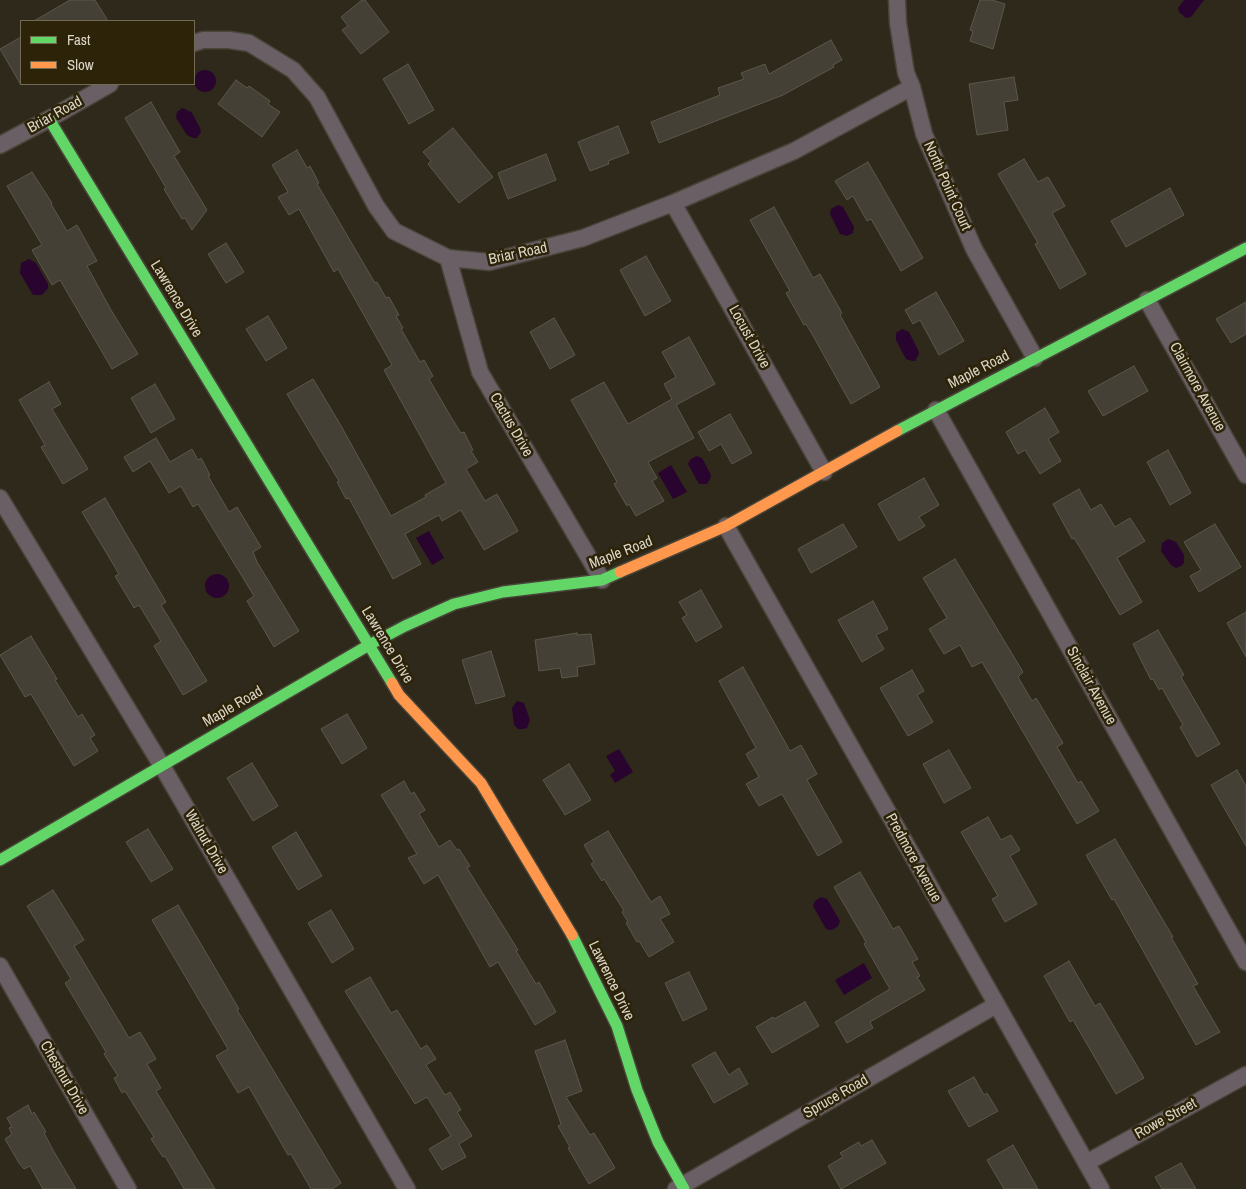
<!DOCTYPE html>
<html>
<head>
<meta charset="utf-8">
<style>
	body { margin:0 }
	#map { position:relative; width:1246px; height:1189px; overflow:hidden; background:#2e291b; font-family:"Archivo Narrow",sans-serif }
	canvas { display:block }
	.legend { position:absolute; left:20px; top:20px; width:175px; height:65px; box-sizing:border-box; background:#2c2309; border:1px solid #726a55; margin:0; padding:6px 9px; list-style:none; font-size:15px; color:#dbd5c6 }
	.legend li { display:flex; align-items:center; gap:10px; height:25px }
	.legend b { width:25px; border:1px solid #726a55 }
</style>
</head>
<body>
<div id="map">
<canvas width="1246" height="1189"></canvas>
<ul class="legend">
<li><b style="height:6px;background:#63d668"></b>Fast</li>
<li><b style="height:6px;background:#ff974d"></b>Slow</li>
</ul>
</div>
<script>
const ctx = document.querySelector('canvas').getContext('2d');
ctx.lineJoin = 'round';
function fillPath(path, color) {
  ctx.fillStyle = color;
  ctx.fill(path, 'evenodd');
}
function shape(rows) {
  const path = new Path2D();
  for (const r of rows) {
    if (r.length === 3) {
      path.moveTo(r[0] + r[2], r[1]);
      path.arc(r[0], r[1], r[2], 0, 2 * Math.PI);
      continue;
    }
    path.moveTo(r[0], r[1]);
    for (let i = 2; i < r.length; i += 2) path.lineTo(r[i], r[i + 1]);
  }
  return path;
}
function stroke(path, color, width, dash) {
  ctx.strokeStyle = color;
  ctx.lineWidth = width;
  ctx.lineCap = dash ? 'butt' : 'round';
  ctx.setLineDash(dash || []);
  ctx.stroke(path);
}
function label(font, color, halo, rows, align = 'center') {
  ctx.font = font + ' "Archivo Narrow",sans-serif';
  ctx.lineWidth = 5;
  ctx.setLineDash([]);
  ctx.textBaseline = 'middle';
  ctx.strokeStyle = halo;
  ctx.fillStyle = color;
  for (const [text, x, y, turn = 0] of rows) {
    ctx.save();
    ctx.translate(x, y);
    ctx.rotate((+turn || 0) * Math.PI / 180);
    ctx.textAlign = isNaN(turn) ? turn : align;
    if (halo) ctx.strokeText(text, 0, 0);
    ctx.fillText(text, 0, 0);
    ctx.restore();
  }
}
const water = shape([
	[1184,0,1204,0,1191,17,1186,18,1179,12,1178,8],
	[205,81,11],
	[182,108,185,109,190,112,191,111,200,128,201,132,197,138,193,138,187,135,176,118,177,112],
	[838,205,843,207,854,227,853,233,847,236,840,234,830,214,831,209],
	[29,259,36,263,48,284,48,288,42,295,33,295,20,273,21,263],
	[902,329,909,332,918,350,919,354,915,361,912,361,906,359,896,340,896,333],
	[696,456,702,458,710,473,711,477,707,484,699,484,688,464,690,460],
	[671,465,687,492,673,499,658,473],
	[429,531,444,558,432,565,416,538],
	[1168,539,1176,542,1184,555,1184,563,1181,566,1176,568,1171,565,1161,551,1162,543],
	[217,586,12],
	[517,701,524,703,530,720,527,728,523,729,518,729,514,725,512,708],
	[619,749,633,772,615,783,610,775,615,771,606,756],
	[821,897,827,899,840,921,838,926,832,930,826,929,813,906,815,901],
	[864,963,872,978,844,995,835,980]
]);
const building = shape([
	[70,0,95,0,108,21,34,21,70,0],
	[362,0,365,0,389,32,361,54,342,30,348,26,341,17,362,0],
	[980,0,992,0,1005,4,993,49,970,41,973,31,970,30,980,0],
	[21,37,21,85,0,49,21,37],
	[831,40,842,60,833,65,834,67,783,95,659,143,651,122,720,95,718,88,744,79,741,73,765,64,769,74,831,40],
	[408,64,434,110,409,124,383,79,408,64],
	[1014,77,1018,100,1004,102,1008,130,977,135,969,84,1014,77],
	[236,80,247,88,249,86,270,101,268,104,280,112,262,137,218,104,236,80],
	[151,102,180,152,174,156,207,210,192,230,185,218,182,219,164,189,166,188,125,118,151,102],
	[618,126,629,153,608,161,609,164,590,171,578,142,618,126],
	[453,128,493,177,459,203,428,164,431,161,423,152,453,128],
	[297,150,307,168,310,166,319,183,317,184,375,283,377,282,386,298,389,297,399,315,396,316,403,328,401,329,420,362,424,360,433,376,429,379,451,417,461,433,464,432,473,450,471,451,478,462,466,469,485,501,497,494,518,531,484,550,461,510,442,521,439,515,405,534,421,564,393,579,349,498,346,499,337,482,339,481,287,394,313,379,340,424,391,516,426,497,425,495,446,483,384,370,392,365,338,269,334,272,299,209,289,215,278,197,288,192,272,165,297,150],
	[546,154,556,180,508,199,498,173,546,154],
	[1024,159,1038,182,1048,177,1065,206,1052,213,1086,274,1060,289,1035,244,1038,243,998,174,1024,159],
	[868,162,923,258,901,271,871,219,867,221,853,196,847,200,835,181,868,162],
	[32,172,52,203,51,204,67,231,77,225,97,261,87,266,111,310,138,354,112,369,60,280,52,285,32,250,42,245,7,186,32,172],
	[1170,188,1184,215,1126,247,1111,221,1170,188],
	[774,207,813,278,820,274,842,313,840,315,880,387,851,404,812,334,806,324,804,325,786,293,790,291,750,220,774,207],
	[226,243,244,272,226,283,208,254,226,243],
	[646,256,671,301,645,316,620,270,646,256],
	[936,292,964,341,939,355,920,320,913,324,905,310,936,292],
	[1246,302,1246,334,1231,343,1216,319,1246,302],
	[268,316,287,348,266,361,246,329,268,316],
	[554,318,575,355,550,369,530,332,554,318],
	[689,337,715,384,676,405,694,438,648,462,657,478,652,481,664,501,636,516,629,504,627,506,614,484,617,482,571,400,604,382,628,424,672,399,664,384,676,377,662,352,689,337],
	[1134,366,1148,391,1103,416,1088,391,1134,366],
	[49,382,61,404,52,409,88,469,63,484,41,447,45,445,19,400,49,382],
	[155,384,175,419,151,433,131,398,155,384],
	[1045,408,1059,432,1048,439,1061,461,1040,474,1025,450,1018,454,1006,432,1045,408],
	[730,414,752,453,732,464,721,444,709,451,698,432,730,414],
	[156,438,170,462,192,449,198,460,201,458,210,475,208,476,229,512,237,507,261,547,253,552,257,562,299,631,274,647,247,601,254,596,198,504,193,507,181,486,169,493,150,461,133,472,124,457,156,438],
	[1168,450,1191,493,1170,505,1147,462,1168,450],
	[924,478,939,505,919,517,925,526,899,541,878,504,924,478],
	[1079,489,1091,510,1101,504,1115,527,1130,518,1145,541,1117,558,1142,602,1120,615,1081,549,1074,538,1072,539,1053,504,1079,489],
	[105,498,166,602,161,605,207,681,183,695,154,646,161,641,139,605,134,608,115,576,119,574,82,512,105,498],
	[843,524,857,547,811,573,798,549,843,524],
	[1215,524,1241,567,1199,592,1190,576,1201,570,1184,542,1215,524],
	[955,559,1023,672,1018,677,1032,701,1036,698,1063,743,1057,747,1078,783,1081,781,1099,811,1077,824,982,662,972,667,960,645,944,654,929,629,947,618,923,578,955,559],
	[701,590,722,627,696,642,682,618,687,615,679,602,701,590],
	[873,601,888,629,876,635,884,649,862,662,838,620,873,601],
	[1246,612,1246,657,1227,623,1246,612],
	[1158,630,1184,675,1181,677,1220,744,1197,757,1180,727,1183,725,1162,688,1159,690,1153,679,1151,680,1133,644,1158,630],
	[577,633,577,635,591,634,595,664,577,667,578,676,562,678,560,668,539,671,535,640,577,633],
	[31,636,57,679,55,680,78,717,82,714,95,735,90,738,98,751,74,766,31,694,25,697,0,655,31,636],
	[491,651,505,696,476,704,462,660,491,651],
	[743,667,790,751,801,745,817,774,807,780,842,842,818,856,782,794,759,806,746,784,759,777,746,754,756,748,719,681,743,667],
	[912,670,924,691,917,695,933,722,908,736,880,688,912,670],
	[347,714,367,748,342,764,321,729,347,714],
	[949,750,971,788,944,803,923,764,949,750],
	[252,763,278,806,253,821,227,778,252,763],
	[569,764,591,800,565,815,543,780,569,764],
	[1237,770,1246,786,1246,846,1211,785,1237,770],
	[404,781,411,794,414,792,425,810,419,814,439,847,450,840,457,850,459,849,470,866,467,868,518,950,516,951,536,984,539,982,556,1012,535,1025,498,962,490,967,438,875,424,884,408,858,417,854,381,795,404,781],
	[988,817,1001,840,1011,835,1020,850,1010,856,1037,904,1005,922,992,899,998,896,961,832,988,817],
	[148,829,173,869,151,882,126,842,148,829],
	[608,831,651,902,660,896,670,914,660,919,674,942,649,957,639,941,637,942,626,923,628,922,622,912,624,911,604,879,602,881,591,864,594,862,584,845,608,831],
	[296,832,322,876,298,890,272,847,296,832],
	[1115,839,1173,937,1171,937,1198,984,1193,986,1220,1032,1196,1045,1114,899,1112,900,1086,855,1115,839],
	[860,872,893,929,899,926,918,959,912,962,920,976,917,977,925,990,870,1022,873,1028,847,1043,835,1022,890,989,864,944,866,942,834,887,860,872],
	[53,890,84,940,74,946,129,1038,140,1032,156,1059,147,1064,161,1088,156,1091,215,1189,184,1189,165,1156,163,1157,151,1139,154,1137,125,1091,122,1093,114,1078,118,1076,104,1054,106,1052,65,983,71,979,27,906,53,890],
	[178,905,239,1009,237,1010,341,1183,332,1189,311,1189,291,1154,288,1155,249,1087,238,1093,216,1056,228,1049,152,920,178,905],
	[331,910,354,949,332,963,308,923,331,910],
	[1069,961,1095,1006,1100,1003,1144,1078,1116,1094,1073,1020,1070,1022,1044,976,1069,961],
	[689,972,707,1009,683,1021,665,983,689,972],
	[370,977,391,1013,397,1010,421,1049,427,1045,436,1059,426,1065,445,1095,450,1092,461,1110,457,1112,472,1136,459,1144,466,1157,442,1170,429,1149,451,1136,427,1097,415,1104,345,991,370,977],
	[805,1002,819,1026,772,1053,756,1027,773,1017,774,1019,805,1002],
	[565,1040,582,1091,566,1097,590,1135,594,1133,615,1168,589,1184,568,1148,570,1147,558,1126,561,1124,535,1051,565,1040],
	[715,1052,729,1075,739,1068,748,1084,714,1103,692,1065,715,1052],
	[974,1077,984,1095,987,1093,998,1111,969,1127,948,1091,974,1077],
	[28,1105,32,1114,34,1112,46,1132,44,1133,53,1150,76,1189,43,1189,30,1166,24,1169,19,1163,5,1139,12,1134,9,1128,12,1127,7,1118,28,1105],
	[872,1140,886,1163,841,1189,828,1166,843,1157,840,1153,859,1142,861,1146,872,1140],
	[1013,1145,1038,1189,1004,1189,987,1160,1013,1145],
	[1181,1163,1196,1189,1162,1189,1155,1177,1181,1163]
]);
const street = shape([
	[897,0,898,23,906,73,912,87,924,134,974,249,1035,358],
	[194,43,203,40,229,40,249,43,293,70,317,97,376,206,394,231,448,258,489,262,583,238,673,203,794,151,912,87],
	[0,145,49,119,110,84],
	[673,203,824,472],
	[448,258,480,372,602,580],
	[1147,300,1246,475],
	[936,410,1246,962],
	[0,498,162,766,407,1189],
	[726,526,1101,1189],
	[0,966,128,1189],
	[1086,1163,1246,1075],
	[676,1189,996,1005]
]);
const fast = shape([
	[49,119,392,683],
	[897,431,1246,248],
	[0,860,369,645,405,626,454,604,503,592,602,580,620,572],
	[572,935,617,1026,637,1090,658,1142,684,1189]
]);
const slow = shape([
	[620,572,726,526,897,431],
	[392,683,399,695,481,783,572,935]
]);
const streetNames = [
	["Briar Road",55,115,-29],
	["North Point Court",947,186,66],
	["Briar Road",518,254,-12],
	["Lawrence Drive",176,299,59],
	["Locust Drive",749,337,61],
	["Maple Road",979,370,-27],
	["Clairmore Avenue",1197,387,61],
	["Cactus Drive",511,425,60],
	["Maple Road",621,553,-21],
	["Lawrence Drive",387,645,59],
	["Sinclair Avenue",1091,686,61],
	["Maple Road",233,707,-30],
	["Walnut Drive",206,842,60],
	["Predmore Avenue",913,858,61],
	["Lawrence Drive",611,981,64],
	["Chestnut Drive",64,1078,60],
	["Spruce Road",836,1097,-30],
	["Rowe Street",1166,1119,-29]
];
fillPath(water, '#29042e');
fillPath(building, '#454035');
stroke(building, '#5c574b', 1);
stroke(street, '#484438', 19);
stroke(fast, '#484438', 14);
stroke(slow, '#484438', 14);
stroke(street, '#695f65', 16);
stroke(fast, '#63d668', 11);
stroke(slow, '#ff974d', 11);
label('15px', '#dbd5c6', '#2c2309', streetNames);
</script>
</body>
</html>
